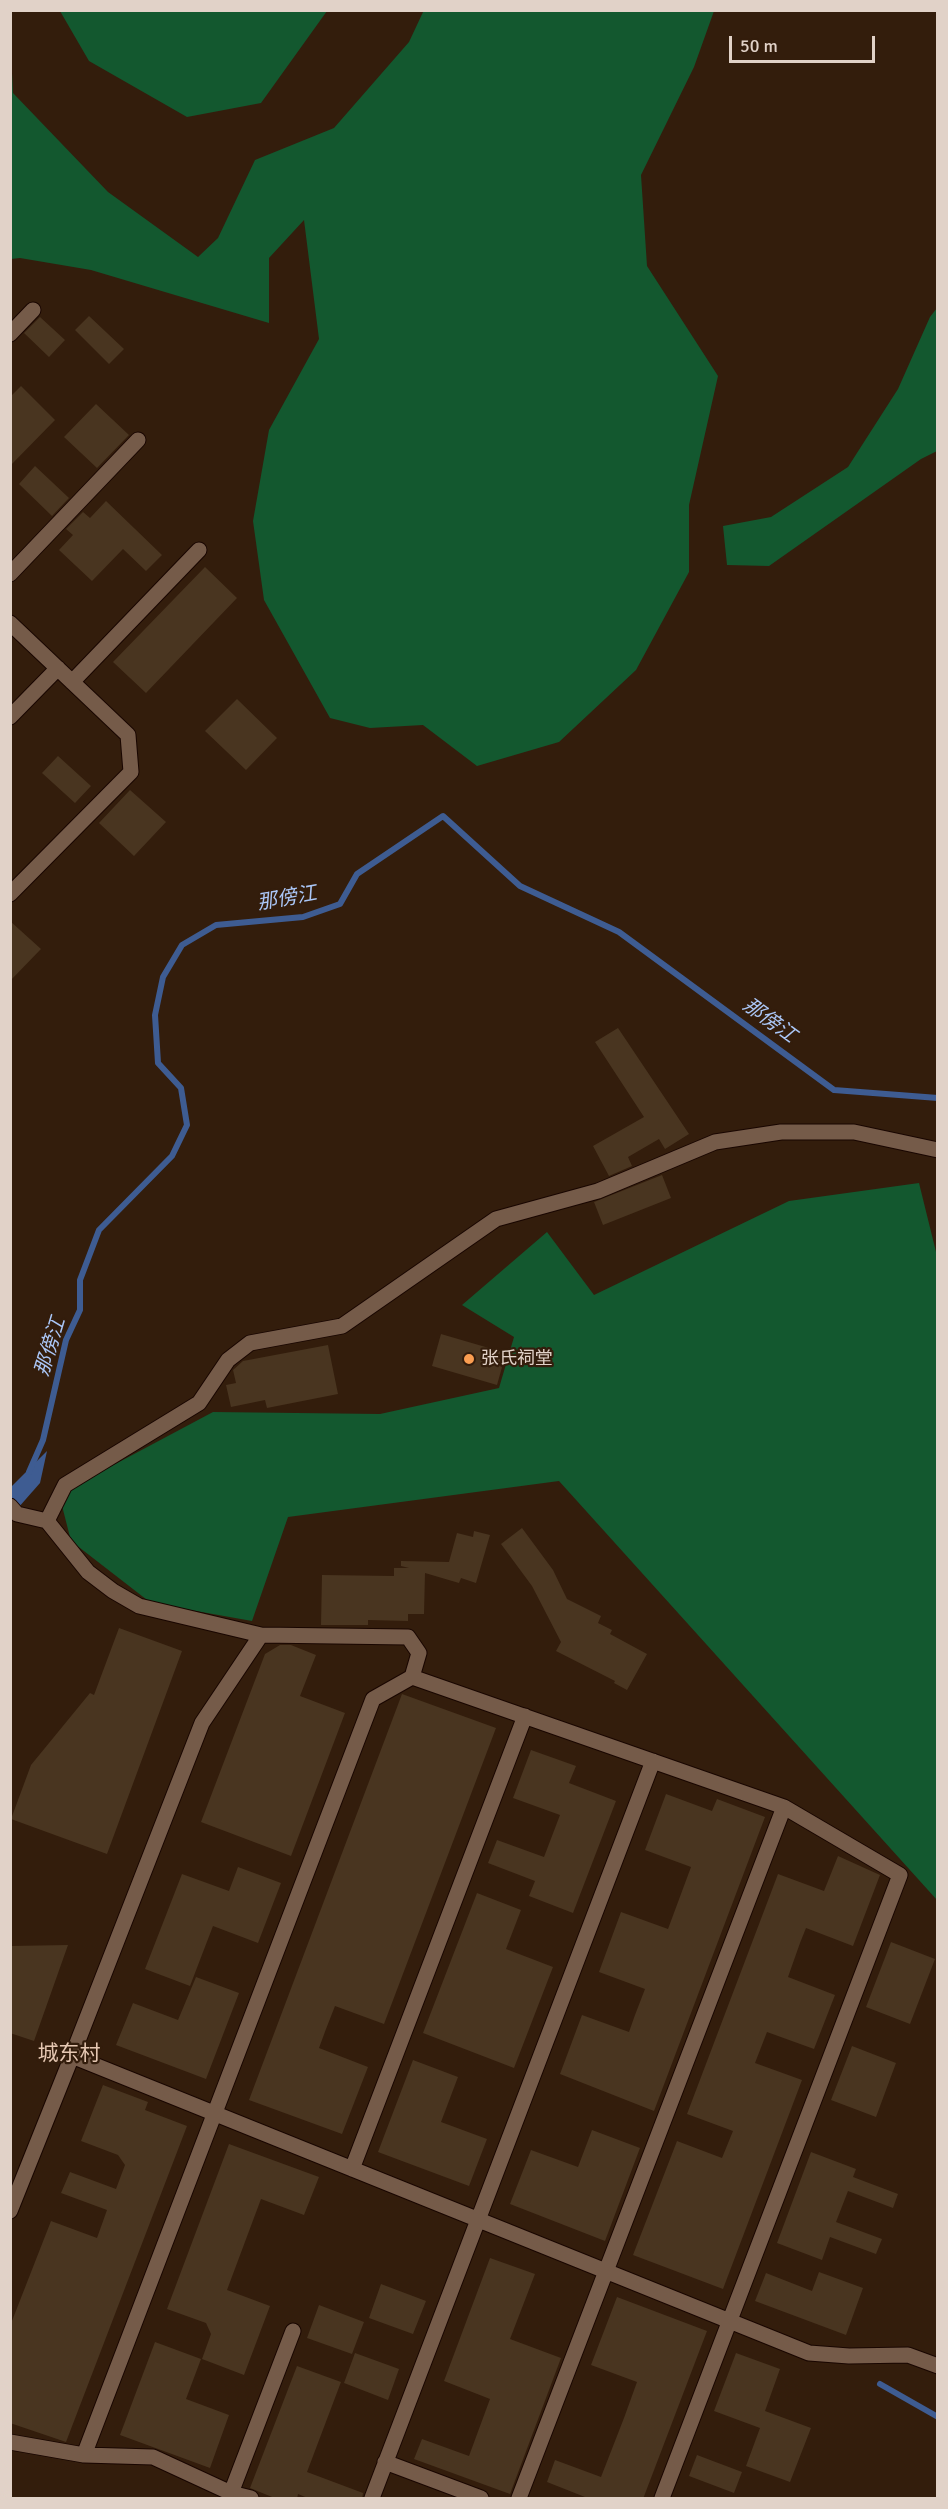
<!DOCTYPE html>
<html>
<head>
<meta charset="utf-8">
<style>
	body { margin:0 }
	#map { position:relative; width:948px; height:2509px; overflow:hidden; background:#331d0c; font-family:Signika,sans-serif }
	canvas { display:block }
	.frame { position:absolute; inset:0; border:12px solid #e1d2c8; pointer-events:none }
	.scale { position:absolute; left:729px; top:36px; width:146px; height:27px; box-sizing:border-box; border:3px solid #e1d2c8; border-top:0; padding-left:8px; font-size:18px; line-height:21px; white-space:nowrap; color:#e1d2c8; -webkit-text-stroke:4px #331d0c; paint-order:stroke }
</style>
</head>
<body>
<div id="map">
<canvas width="948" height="2509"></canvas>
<div class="frame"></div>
<div class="scale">50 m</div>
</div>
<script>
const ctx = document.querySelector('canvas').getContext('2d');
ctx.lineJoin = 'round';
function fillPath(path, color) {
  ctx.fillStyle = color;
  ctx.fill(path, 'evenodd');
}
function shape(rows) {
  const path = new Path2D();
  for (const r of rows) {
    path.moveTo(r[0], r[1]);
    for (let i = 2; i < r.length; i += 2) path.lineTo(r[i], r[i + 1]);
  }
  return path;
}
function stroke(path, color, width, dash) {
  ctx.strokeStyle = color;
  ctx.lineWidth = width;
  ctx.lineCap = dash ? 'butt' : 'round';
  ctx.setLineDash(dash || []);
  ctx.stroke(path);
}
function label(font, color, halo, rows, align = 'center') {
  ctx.font = font + ' Signika,"Noto Sans SC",sans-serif';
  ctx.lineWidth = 4.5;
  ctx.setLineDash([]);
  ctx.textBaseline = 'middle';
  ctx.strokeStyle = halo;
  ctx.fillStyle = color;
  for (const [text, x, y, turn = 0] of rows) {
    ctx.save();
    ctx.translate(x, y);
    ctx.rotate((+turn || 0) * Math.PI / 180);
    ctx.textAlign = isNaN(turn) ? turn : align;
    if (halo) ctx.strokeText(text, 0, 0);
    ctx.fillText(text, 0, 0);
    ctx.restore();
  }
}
const forest = shape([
	[424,10,714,11,694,67,641,175,647,266,718,376,689,505,689,572,636,670,559,742,477,766,423,725,370,728,330,718,264,600,253,521,269,430,319,339,304,220,269,258,269,323,91,270,20,258,11,259,11,53,13,93,108,192,198,257,218,238,255,160,334,128,409,42],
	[60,11,327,11,261,103,187,117,89,61],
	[937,308,937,451,921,459,769,566,727,565,723,526,771,517,848,467,898,389,930,317],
	[919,1183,938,1260,937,1900,559,1481,288,1517,252,1621,151,1603,71,1541,59,1494,213,1412,380,1414,499,1388,514,1337,462,1305,547,1232,594,1295,789,1201]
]);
const water = shape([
	[47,1451,40,1483,11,1516,11,1487]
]);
const stream = shape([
	[29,1472,43,1440,66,1340,80,1310,80,1280,99,1230,172,1156,187,1125,181,1088,158,1063,155,1015,163,977,182,945,216,925,303,917,340,904,357,874,443,816,520,886,619,932,834,1090,938,1098],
	[880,2384,938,2417]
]);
const building = shape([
	[89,316,124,349,109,364,75,330],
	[40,317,65,340,49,357,24,333],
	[21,386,55,420,10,466,10,397],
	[96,404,129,435,97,468,64,437],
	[35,466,69,498,52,516,19,484],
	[106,501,162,555,146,571,123,549,92,581,59,550,73,535,66,529,83,512,90,518],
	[205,567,237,598,146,693,113,662],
	[237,699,277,738,246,770,205,731],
	[58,756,91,786,75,803,42,773],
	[130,790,166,822,134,856,99,823],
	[10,921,41,949,10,981],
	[618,1028,689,1134,665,1149,659,1139,628,1157,632,1166,609,1176,593,1146,644,1117,595,1042],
	[662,1175,671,1198,603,1225,594,1202],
	[441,1334,506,1353,497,1385,432,1366],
	[328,1345,338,1394,267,1408,265,1400,231,1407,226,1385,236,1383,233,1370,243,1361],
	[522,1528,553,1570,567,1599,601,1616,598,1623,612,1630,610,1634,647,1654,627,1690,614,1683,615,1681,556,1651,561,1642,532,1586,501,1544],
	[474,1531,490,1535,476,1583,461,1578,459,1583,425,1573,424,1614,408,1614,408,1621,368,1620,368,1625,321,1625,322,1575,394,1576,394,1568,409,1568,401,1566,401,1561,449,1562,457,1533,473,1537],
	[119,1628,182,1651,107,1854,11,1819,31,1765,90,1693,94,1695],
	[280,1645,291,1645,316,1655,300,1696,345,1713,291,1856,201,1822,265,1654],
	[402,1694,496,1728,384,2024,335,2006,326,2029,319,2048,368,2067,342,2134,249,2100],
	[531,1750,576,1766,569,1783,616,1801,573,1913,529,1896,535,1881,488,1863,497,1840,544,1857,560,1815,513,1798],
	[666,1794,712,1811,717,1799,765,1817,654,2111,560,2074,582,2015,629,2032,635,2015,645,1989,599,1972,621,1912,668,1929,691,1867,645,1850],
	[838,1856,880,1875,853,1946,806,1928,800,1943,788,1977,835,1995,814,2049,767,2032,755,2063,802,2080,723,2289,633,2255,677,2141,722,2158,733,2131,687,2114,778,1874,824,1891],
	[238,1867,281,1883,258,1943,213,1926,190,1986,145,1969,182,1874,229,1891],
	[477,1893,521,1910,506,1949,553,1967,514,2068,423,2033],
	[891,1942,935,1959,910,2024,866,2007],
	[68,1945,34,2041,10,2033,10,1946],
	[196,1977,239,1993,206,2079,116,2045,133,2003,178,2020],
	[852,2046,896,2063,876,2117,831,2100],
	[413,2060,458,2077,441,2122,487,2139,469,2186,378,2152],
	[103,2085,148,2102,145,2110,187,2126,66,2442,10,2423,10,2326,51,2221,97,2238,107,2210,61,2193,70,2172,116,2189,125,2165,118,2155,81,2141],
	[592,2130,640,2148,605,2241,510,2204,531,2150,578,2167],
	[229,2144,319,2177,304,2215,261,2199,227,2290,270,2306,244,2375,202,2359,211,2334,206,2323,167,2309],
	[811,2152,856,2169,853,2177,898,2194,893,2208,848,2191,836,2222,882,2239,876,2254,830,2237,822,2260,777,2243],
	[490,2258,535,2274,510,2339,561,2358,510,2494,414,2459,422,2439,469,2456,490,2399,444,2381],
	[819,2272,863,2288,846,2335,755,2301,766,2273,812,2291],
	[381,2284,426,2301,413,2334,369,2318],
	[617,2297,707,2331,643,2499,590,2499,547,2482,555,2460,601,2477,624,2418,637,2382,591,2365],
	[319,2305,364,2322,352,2354,307,2338],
	[155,2342,201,2359,186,2399,229,2415,210,2468,120,2435],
	[355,2353,399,2369,388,2400,344,2383],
	[736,2353,780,2369,765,2411,811,2428,790,2482,746,2466,760,2428,714,2411],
	[297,2366,341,2382,307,2472,363,2493,362,2499,310,2499,298,2494,297,2499,277,2499,250,2488],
	[697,2455,742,2472,734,2493,689,2476]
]);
const minor = shape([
	[10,334,33,310],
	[10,574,138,440],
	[10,623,128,735,131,772,10,894],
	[72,682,199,550],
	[10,717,58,668],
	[10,1506,17,1514,47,1521,88,1572,113,1591,139,1606,261,1635,202,1723,72,2056],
	[47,1521,65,1485,199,1403,228,1360,250,1343,342,1326,496,1219,598,1191,715,1142,781,1132,854,1132,938,1150],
	[412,1677,784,1807,900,1875,662,2498],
	[352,2169,525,1716],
	[10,2211,72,2056,809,2353,849,2356,908,2355,938,2366],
	[10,2442,84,2455,153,2457,231,2493,251,2498],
	[84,2455,373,1699,412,1677,419,1653,408,1637,261,1635],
	[385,2462,481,2498],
	[231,2493,293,2331],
	[372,2498,653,1761],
	[519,2498,784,1807]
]);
const markers = [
	[469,1359,6,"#fb9e51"]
];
const poiNames = [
	["张氏祠堂",481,1359]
];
const waterNames = [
	["那傍江",287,899,-10],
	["那傍江",769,1021,36],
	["那傍江",51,1347,-73]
];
const quarterNames = [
	["城东村",69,2054]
];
fillPath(forest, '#13582f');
fillPath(water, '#3e5c92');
stroke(stream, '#3e5c92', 6);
fillPath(building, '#493520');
stroke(minor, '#190600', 17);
stroke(minor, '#755b49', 15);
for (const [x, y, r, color] of markers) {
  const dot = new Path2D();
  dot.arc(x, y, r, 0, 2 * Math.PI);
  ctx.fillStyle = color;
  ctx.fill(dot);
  stroke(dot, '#331d0c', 2);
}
label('18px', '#e1d2c8', '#331d0c', poiNames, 'left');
label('italic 20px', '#abc7f7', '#331d0c', waterNames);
label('21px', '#e5c7b2', '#331d0c', quarterNames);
</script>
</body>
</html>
